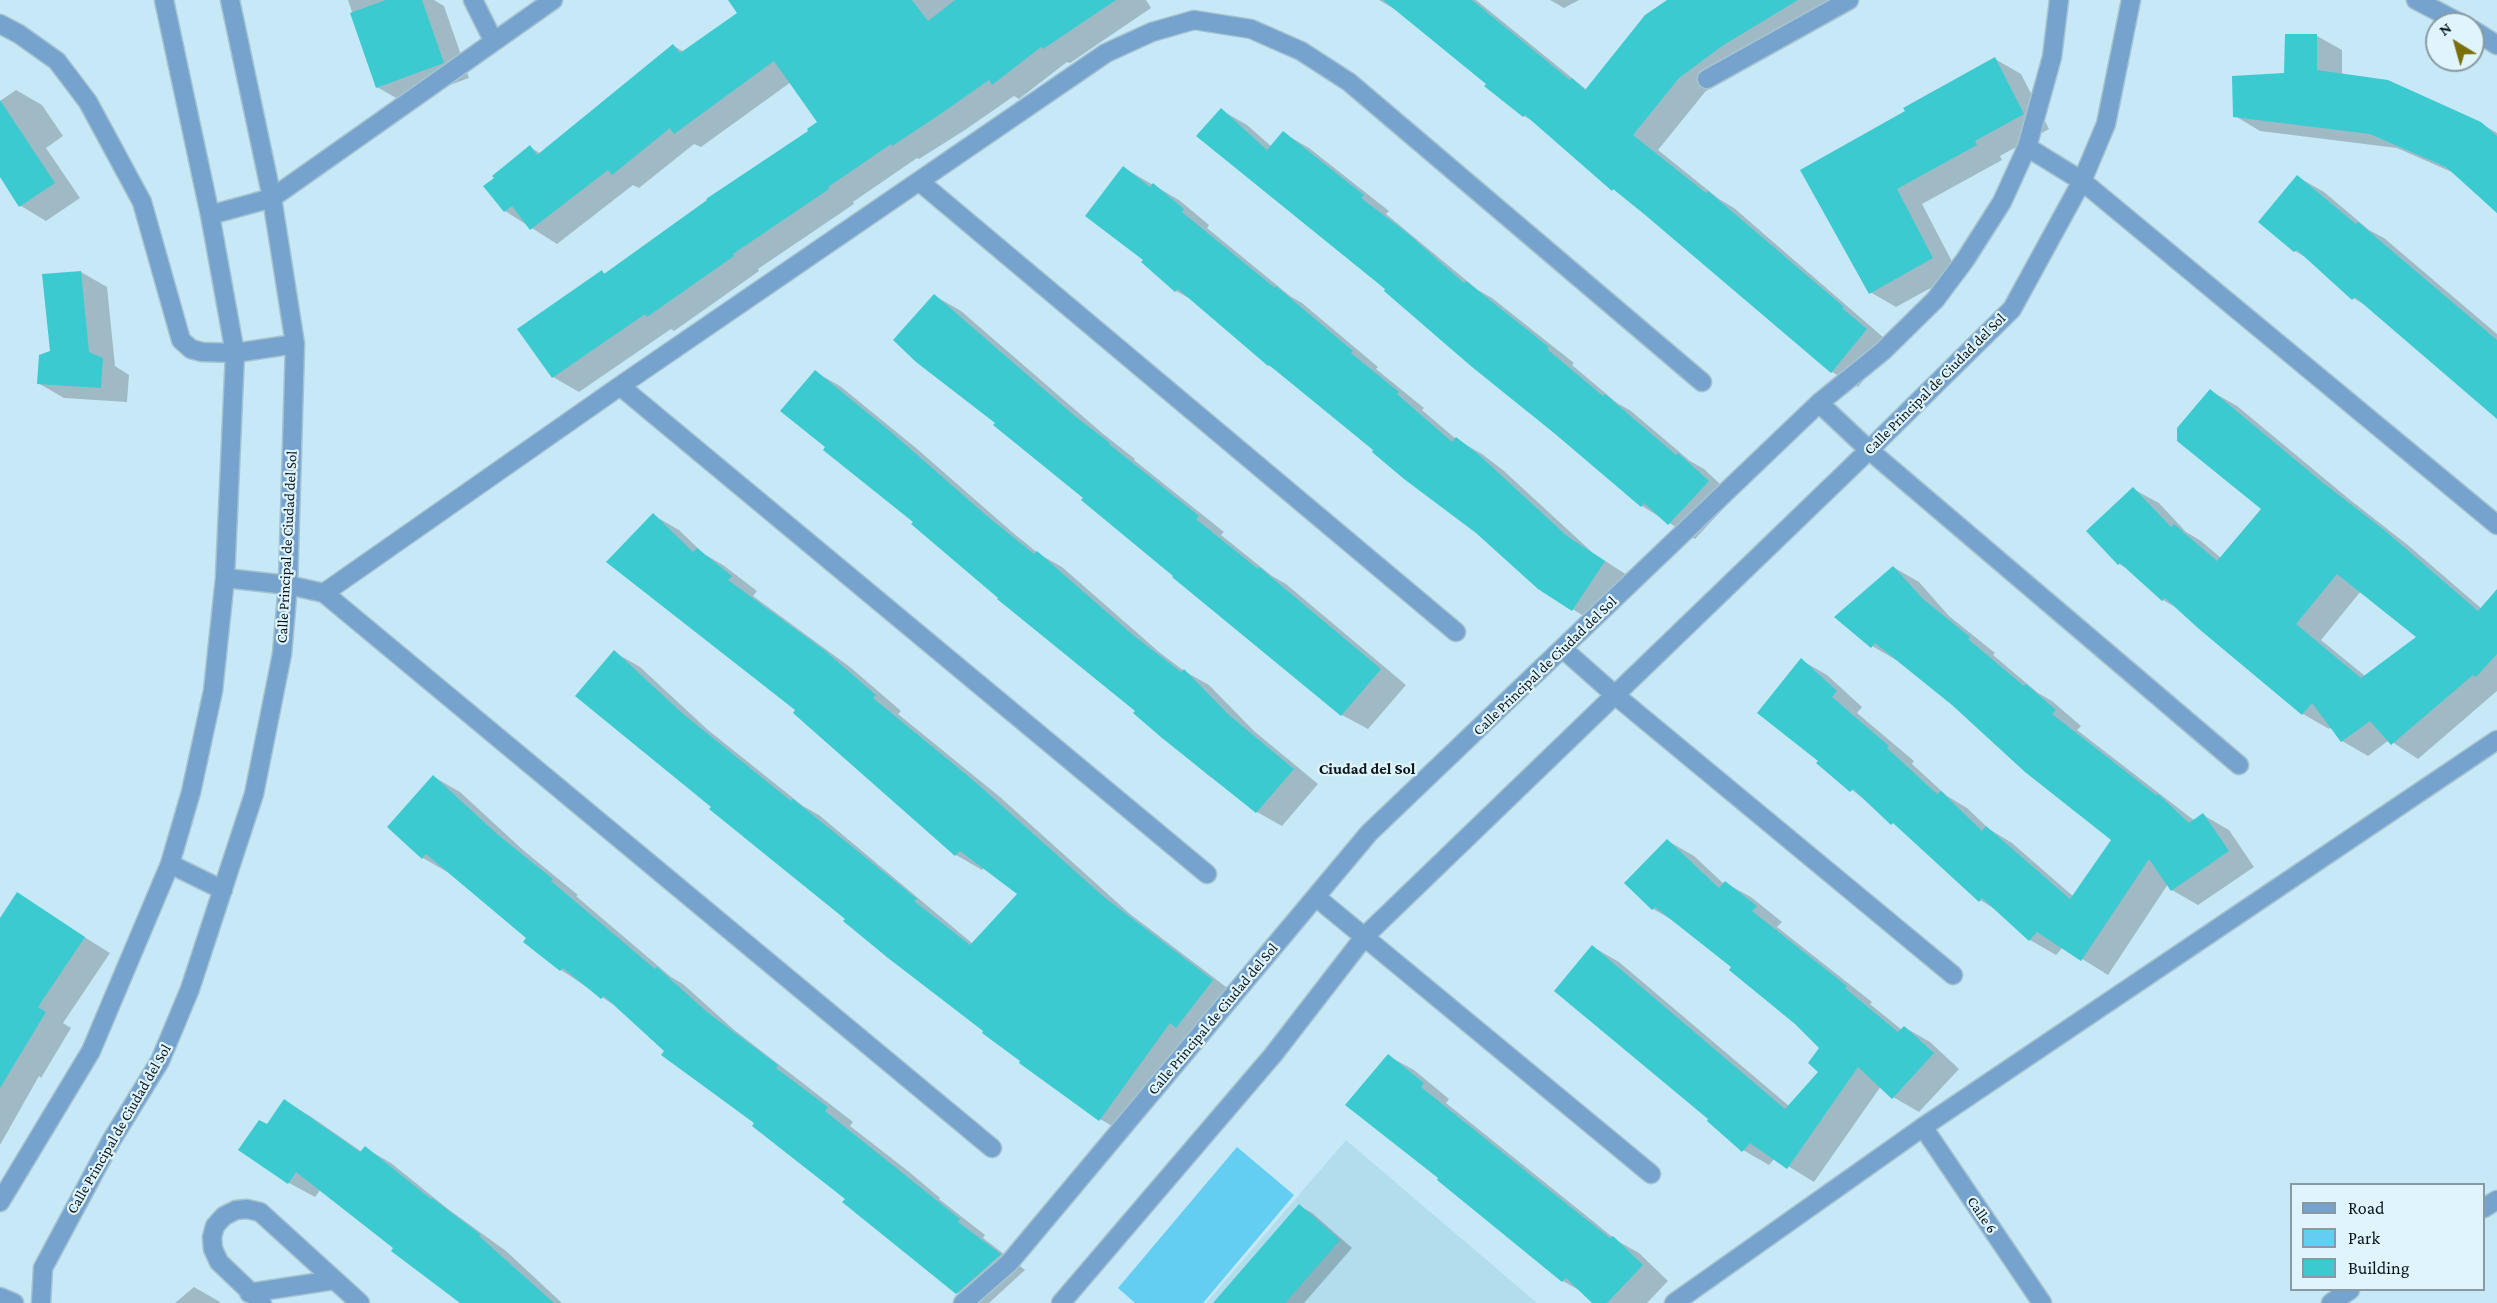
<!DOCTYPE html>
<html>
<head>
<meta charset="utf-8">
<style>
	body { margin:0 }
	#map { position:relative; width:2497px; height:1303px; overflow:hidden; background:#c7e9f7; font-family:"Crimson Pro",serif }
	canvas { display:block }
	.legend { position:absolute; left:2290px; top:1183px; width:195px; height:108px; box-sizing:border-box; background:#dff4fc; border:2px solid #899ba2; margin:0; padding:8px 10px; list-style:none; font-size:18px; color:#09161b }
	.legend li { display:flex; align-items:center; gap:12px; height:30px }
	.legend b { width:30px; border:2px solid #899ba2 }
	.north { position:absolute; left:2425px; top:12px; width:60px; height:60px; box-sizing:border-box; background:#dff4fc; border:2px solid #899ba2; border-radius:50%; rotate:323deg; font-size:16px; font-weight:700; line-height:24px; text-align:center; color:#09161b }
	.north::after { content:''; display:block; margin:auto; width:21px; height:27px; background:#7b6f0c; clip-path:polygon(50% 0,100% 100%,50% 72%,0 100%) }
</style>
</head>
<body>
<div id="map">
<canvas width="2497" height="1303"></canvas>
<ul class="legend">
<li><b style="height:8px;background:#76a3ce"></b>Road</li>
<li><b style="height:16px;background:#63cef2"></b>Park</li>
<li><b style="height:16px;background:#3bcacf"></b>Building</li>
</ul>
<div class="north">N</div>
</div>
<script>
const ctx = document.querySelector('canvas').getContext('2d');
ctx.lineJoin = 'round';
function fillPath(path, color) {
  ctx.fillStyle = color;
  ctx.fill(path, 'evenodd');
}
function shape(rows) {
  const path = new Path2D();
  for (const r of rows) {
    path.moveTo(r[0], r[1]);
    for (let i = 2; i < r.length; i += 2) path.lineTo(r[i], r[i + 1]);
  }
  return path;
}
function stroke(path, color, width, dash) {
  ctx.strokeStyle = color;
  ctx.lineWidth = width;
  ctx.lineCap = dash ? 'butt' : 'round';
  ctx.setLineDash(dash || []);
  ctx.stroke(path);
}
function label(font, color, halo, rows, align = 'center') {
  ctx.font = font + ' "Crimson Pro",serif';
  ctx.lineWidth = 4.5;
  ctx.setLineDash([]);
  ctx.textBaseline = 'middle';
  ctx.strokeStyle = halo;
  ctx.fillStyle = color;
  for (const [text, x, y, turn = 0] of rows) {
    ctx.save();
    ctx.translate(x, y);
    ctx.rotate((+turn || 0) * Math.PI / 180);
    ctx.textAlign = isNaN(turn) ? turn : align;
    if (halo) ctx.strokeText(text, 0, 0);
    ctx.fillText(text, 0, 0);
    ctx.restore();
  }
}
const built = shape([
	[1346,1140,1537,1303,1206,1303]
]);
const green = shape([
	[1237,1147,1294,1195,1203,1303,1135,1303,1118,1288]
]);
const shadow = shape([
	[348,0,434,0,444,6,469,78,403,102,377,87],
	[763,0,1146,0,1151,8,1070,63,1067,62,1019,99,1014,96,965,130,919,159,917,158,853,202,854,204,758,269,759,271,711,305,674,331,671,329,579,392,553,377,602,272,606,274,810,131,819,122,791,82,701,147,694,144,639,188,633,185,557,244,505,211,530,147,541,154,674,46,684,52],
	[1379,0,1476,0,1593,95,1668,0,1849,0,1748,61,1705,92,1658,150,1719,199,1734,208,1892,345,1858,387,1832,372,1538,124,1524,116,1488,84,1401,13],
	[1550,0,1579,0,1564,8],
	[2286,35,2317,36,2342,50,2342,75,2480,123,2497,133,2497,213,2454,173,2397,148,2260,131,2235,116,2285,74],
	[1995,59,2021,74,2049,129,2000,156,2002,160,1922,204,1958,273,1896,307,1870,292,1907,112],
	[16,90,42,105,63,136,46,148,80,198,46,221,21,206,0,175,0,101],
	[1221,110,1247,125,1272,147,1283,133,1309,148,1389,211,1386,214,1478,290,1492,298,1574,363,1572,365,1617,403,1631,411,1690,461,1704,469,1734,497,1695,539,1642,506,1387,289],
	[1124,168,1179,200,1209,225,1207,228,1290,296,1302,303,1378,367,1376,369,1424,408,1422,410,1456,439,1482,454,1504,471,1593,553,1630,577,1598,625,1539,588,1477,532,1279,372,1268,365,1194,301,1176,291,1145,259],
	[2298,177,2324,192,2369,230,2384,238,2497,334,2497,415,2372,309,2353,298,2310,260,2295,251,2260,222],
	[81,272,107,287,115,366,129,375,127,402,64,398,38,383],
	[935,296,961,311,1102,433,1135,459,1134,460,1224,532,1221,535,1272,576,1286,584,1406,685,1368,729,1342,715,1174,577,1175,575,997,423],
	[815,372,840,386,916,448,1012,532,1039,554,1062,567,1159,652,1184,671,1209,685,1254,731,1318,784,1282,826,1257,812,1225,785,1209,776,1135,713,1137,711,1077,664,827,447],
	[2211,391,2237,406,2349,499,2409,546,2482,609,2497,612,2497,691,2418,759,2389,740,2368,756,2342,741,2332,726,2329,729,2303,714,2182,611,2163,600,2130,570,2119,564,2088,531,2133,489,2159,503,2186,532,2201,541,2221,558,2263,509],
	[2361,591,2418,637,2365,676,2321,640],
	[653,515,679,530,704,554,723,565,757,591,753,596,850,667,901,711,898,714,1000,797,1130,914,1238,996,1126,1134,1100,1119,1022,1061,847,919,713,807,614,652,640,667,708,730,803,806,819,815,973,944,1019,894,984,867,982,870,956,855,797,710],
	[1893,567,1919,582,1949,616,1995,653,1993,655,2038,693,2052,701,2081,726,2077,730,2195,821,2203,815,2229,830,2254,867,2198,905,2172,890,2168,884,2108,975,2063,947,2056,955,2030,940,2000,912,1980,900,1902,829,1818,763,1820,761,1801,660,1827,675,1862,707,1857,713,1914,761,1912,764,1947,796,1967,808,1989,829,2012,843,2074,897,2113,839,1953,704,1898,661,1872,646],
	[434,777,460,792,523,850,578,895,576,896,671,977,683,984,733,1029,853,1122,850,1126,908,1171,940,1198,939,1199,985,1235,983,1238,1025,1270,989,1303,975,1303,957,1293,847,1199,666,1051,620,1009,561,970,525,942,528,938,449,873,423,858],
	[1668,841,1694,856,1724,884,1725,883,1751,897,1782,922,1777,927,1872,1002,1870,1004,1902,1030,1904,1027,1930,1042,1959,1069,1919,1112,1893,1097,1881,1086,1814,1182,1775,1158,1769,1165,1743,1150,1710,1119,1593,947,1619,962,1789,1106,1820,1072,1821,1048,1796,1023,1733,967,1678,923,1653,909],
	[33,905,110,953,63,1023,71,1028,41,1078,39,1076,0,1145,0,955],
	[1388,1056,1414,1070,1449,1099,1446,1103,1594,1222,1616,1240,1639,1253,1668,1281,1647,1303,1594,1303,1584,1293,1563,1281],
	[285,1101,310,1116,362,1152,365,1148,391,1163,448,1209,506,1251,562,1303,461,1303,321,1189,315,1197,289,1183,267,1126],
	[1299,1206,1312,1213,1352,1248,1304,1303,1215,1303],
	[194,1287,220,1302,220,1303,175,1303]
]);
const building = shape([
	[386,0,422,0,444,63,376,88,350,13],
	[728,0,912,0,928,21,955,0,1116,0,1043,49,1041,47,992,85,989,80,939,115,892,146,891,144,828,187,829,189,733,254,734,256,684,291,647,317,645,314,552,378,517,329,602,270,604,274,707,200,706,199,808,131,807,129,817,122,774,61,674,134,670,128,612,175,608,170,530,230,512,206,504,212,483,186,494,178,492,176,530,145,537,155,673,44,680,53,737,13],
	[1383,0,1472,0,1570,80,1572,78,1585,90,1645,15,1667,0,1798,0,1722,46,1679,78,1633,135,1706,193,1708,191,1844,307,1842,308,1867,329,1831,373,1644,214,1613,189,1612,191,1525,115,1523,117,1484,86,1486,84],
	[2285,34,2317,34,2317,70,2388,80,2481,122,2497,136,2497,213,2446,167,2370,134,2233,117,2232,76,2284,73],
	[1995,57,2024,114,1975,141,1977,145,1897,189,1933,258,1869,294,1800,170,1905,111,1903,108],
	[0,100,55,183,19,207,0,177],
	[1221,108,1267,150,1283,131,1364,195,1361,198,1406,232,1464,283,1466,281,1549,347,1547,349,1603,396,1605,394,1676,455,1678,453,1709,481,1668,525,1644,503,1641,507,1554,433,1472,367,1384,291,1385,289,1196,136],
	[1123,166,1150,187,1153,183,1184,209,1182,212,1275,288,1276,286,1353,351,1351,353,1399,392,1397,394,1452,442,1456,437,1478,454,1567,536,1605,561,1572,611,1538,589,1476,533,1404,479,1372,452,1373,450,1269,365,1268,366,1178,289,1175,292,1141,262,1143,260,1085,216],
	[2297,175,2356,224,2358,222,2497,340,2497,419,2355,297,2352,300,2297,250,2294,252,2258,222],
	[81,271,89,352,103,358,101,388,37,384,39,355,50,351,42,274],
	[934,294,1076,417,1110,443,1109,444,1199,516,1196,519,1258,569,1259,567,1381,669,1341,716,1172,577,1173,576,1081,500,1083,498,993,425,995,423,916,362,893,340],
	[815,370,891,432,987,516,1034,554,1037,551,1133,635,1181,672,1184,669,1229,715,1294,769,1256,813,1162,738,1133,713,1135,711,997,599,998,598,911,524,913,522,823,450,825,447,780,411],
	[2210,389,2322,482,2383,529,2478,611,2497,589,2497,654,2476,677,2473,675,2391,745,2370,721,2341,742,2312,703,2302,715,2199,629,2165,598,2162,601,2120,563,2118,565,2086,531,2133,487,2171,527,2174,524,2217,561,2261,509,2177,441,2177,428],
	[2337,574,2416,637,2361,678,2296,624],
	[653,513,693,552,697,548,732,576,728,580,824,650,876,695,873,698,973,780,1104,897,1213,980,1176,1028,1170,1023,1099,1121,1019,1063,1020,1061,982,1033,983,1031,888,958,843,921,845,919,709,809,711,807,575,696,614,650,682,713,791,801,793,799,917,899,914,901,970,945,1017,894,960,851,955,856,793,713,795,710,606,562],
	[1893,566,1923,599,1970,637,1968,639,2024,686,2026,684,2056,710,2052,714,2156,795,2158,794,2189,823,2203,813,2229,851,2171,891,2149,859,2081,961,2037,932,2029,941,1982,898,1979,902,1893,823,1891,825,1853,789,1850,792,1816,763,1818,761,1757,713,1801,658,1837,691,1832,697,1889,746,1887,748,1937,794,1941,791,1982,831,1986,826,2070,899,2111,840,2025,772,1952,705,1875,643,1871,648,1834,617],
	[433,775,497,834,553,879,551,881,655,969,657,967,707,1012,778,1065,776,1068,828,1107,825,1111,960,1219,958,1222,1001,1254,998,1257,956,1294,842,1202,845,1199,752,1126,754,1123,661,1055,664,1051,604,996,601,999,563,968,560,971,523,942,526,938,426,854,422,859,387,827],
	[1667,839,1719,888,1725,881,1757,906,1752,911,1847,986,1845,988,1898,1032,1904,1026,1934,1053,1892,1099,1858,1067,1787,1169,1750,1143,1742,1152,1707,1121,1708,1119,1554,991,1592,945,1785,1109,1818,1072,1808,1063,1819,1048,1795,1024,1729,970,1731,967,1655,907,1652,910,1624,883],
	[17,892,85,937,38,1007,46,1012,0,1088,0,918],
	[1388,1054,1424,1083,1421,1087,1568,1205,1610,1238,1613,1236,1643,1265,1607,1303,1592,1303,1566,1278,1562,1282,1437,1180,1438,1178,1345,1105],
	[284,1099,360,1152,365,1146,431,1199,432,1198,481,1235,479,1236,554,1303,460,1303,391,1251,393,1248,296,1172,288,1184,238,1150,259,1120,267,1124],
	[1299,1204,1340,1240,1285,1303,1213,1303]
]);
const minor = shape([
	[473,0,493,40],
	[2416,0,2462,24],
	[0,24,19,34,57,61,88,102,142,202,181,340,191,349,202,352,235,353,295,344],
	[2473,30,2497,45],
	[1707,79,1849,0],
	[2027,147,2082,181,2497,525],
	[920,182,1456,632],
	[210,215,272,198,553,0],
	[620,386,1207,874],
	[1819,403,1869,450,2239,765],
	[225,578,288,585,324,593,992,1148],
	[324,593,620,386,1106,53,1152,32,1194,20,1251,29,1301,51,1349,82,1702,382],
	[1563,649,1615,695,1953,975],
	[170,864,223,890],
	[1316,897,1651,1174],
	[1923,1127,2042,1303],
	[0,1202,91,1051,170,864,191,792,213,691,225,578,235,353,210,215,164,0],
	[2484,1208,2497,1200],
	[249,1293,334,1280],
	[0,1297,14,1303],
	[41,1303,43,1268,111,1141,160,1061,190,989,254,794,282,654,288,585,295,344,272,198,230,0],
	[262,1303,219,1262,213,1249,212,1237,215,1226,224,1216,236,1210,247,1209,260,1212,360,1303],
	[963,1303,1009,1263,1369,833,1819,403,1883,351,1935,300,1965,260,2002,202,2027,147,2052,57,2059,0],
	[1061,1303,1273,1055,1365,936,1869,450,2012,309,2082,181,2106,124,2131,0],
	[1674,1303,1923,1127,2497,740],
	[2331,1303,2350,1290]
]);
const streetNames = [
	["Calle Principal de Ciudad del Sol",1935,384,-45],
	["Calle Principal de Ciudad del Sol",287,547,-87],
	["Calle Principal de Ciudad del Sol",1545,666,-44],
	["Calle Principal de Ciudad del Sol",1213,1019,-50],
	["Calle Principal de Ciudad del Sol",119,1129,-60],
	["Calle 6",1982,1215,56]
];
const neighbourhoodNames = [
	["Ciudad del Sol",1367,769]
];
fillPath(built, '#b2dded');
fillPath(green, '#63cef2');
fillPath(shadow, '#0003');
fillPath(building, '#3bcacf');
stroke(minor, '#a5c3cf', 21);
stroke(minor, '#76a3ce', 18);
label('15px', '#09161b', '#dff4fc', streetNames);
label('bold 16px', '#09161b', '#dff4fc', neighbourhoodNames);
</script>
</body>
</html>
